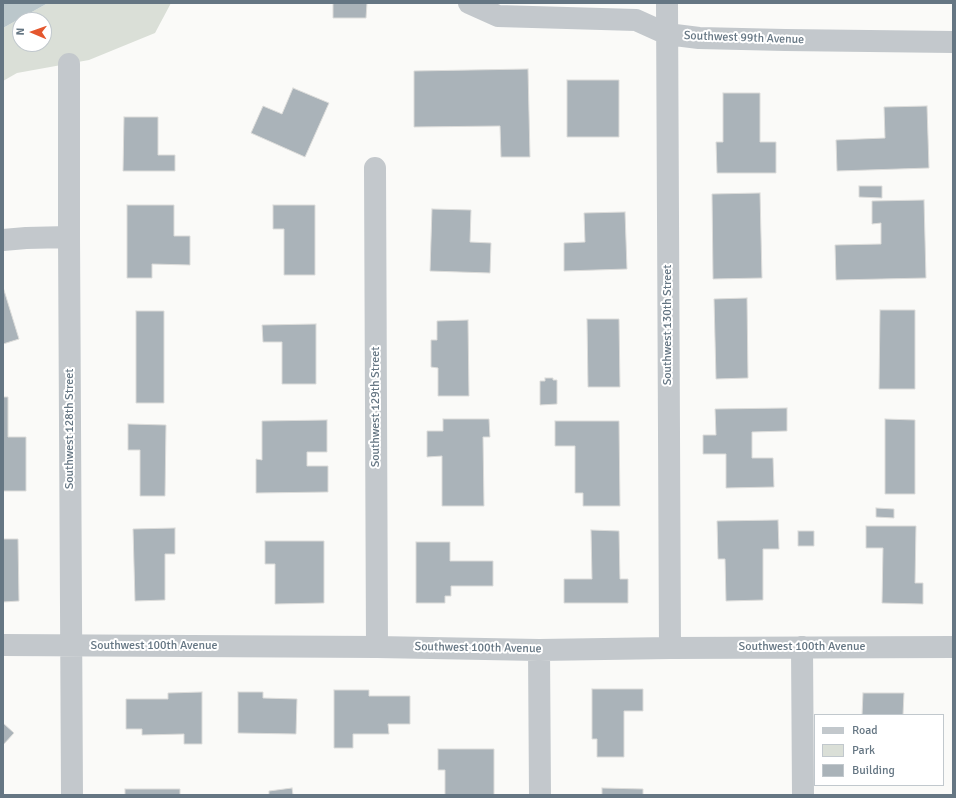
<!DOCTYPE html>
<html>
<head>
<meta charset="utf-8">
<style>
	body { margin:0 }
	#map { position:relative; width:956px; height:798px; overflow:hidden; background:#fafaf8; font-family:Signika,sans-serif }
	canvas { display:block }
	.frame { position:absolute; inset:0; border:4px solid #657683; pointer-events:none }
	.legend { position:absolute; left:814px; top:714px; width:130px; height:72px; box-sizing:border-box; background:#fff; border:1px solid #c1c8cd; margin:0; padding:5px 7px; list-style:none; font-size:12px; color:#657683 }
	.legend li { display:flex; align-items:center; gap:8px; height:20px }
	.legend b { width:20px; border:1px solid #c1c8cd }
	.north { position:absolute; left:12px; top:12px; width:40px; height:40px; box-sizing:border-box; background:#fff; border:1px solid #c1c8cd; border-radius:50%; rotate:272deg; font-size:11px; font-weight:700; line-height:16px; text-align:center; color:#657683 }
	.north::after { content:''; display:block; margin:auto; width:14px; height:18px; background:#e4572e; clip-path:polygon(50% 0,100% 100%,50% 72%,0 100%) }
</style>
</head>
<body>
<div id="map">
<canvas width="956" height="798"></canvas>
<div class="frame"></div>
<ul class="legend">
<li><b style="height:5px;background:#c3c8cc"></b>Road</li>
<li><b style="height:11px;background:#dadfd7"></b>Park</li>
<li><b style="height:11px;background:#aab3b9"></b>Building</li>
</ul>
<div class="north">N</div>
</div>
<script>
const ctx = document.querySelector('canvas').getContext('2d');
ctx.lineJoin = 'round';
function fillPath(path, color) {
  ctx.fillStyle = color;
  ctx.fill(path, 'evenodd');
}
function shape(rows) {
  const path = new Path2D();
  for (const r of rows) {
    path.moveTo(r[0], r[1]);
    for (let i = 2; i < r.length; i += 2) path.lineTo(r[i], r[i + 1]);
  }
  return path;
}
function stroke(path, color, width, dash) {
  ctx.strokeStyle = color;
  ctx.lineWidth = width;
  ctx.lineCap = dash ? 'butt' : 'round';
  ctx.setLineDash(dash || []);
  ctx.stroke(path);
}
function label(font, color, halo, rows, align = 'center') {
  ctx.font = font + ' Signika,sans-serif';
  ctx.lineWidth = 4;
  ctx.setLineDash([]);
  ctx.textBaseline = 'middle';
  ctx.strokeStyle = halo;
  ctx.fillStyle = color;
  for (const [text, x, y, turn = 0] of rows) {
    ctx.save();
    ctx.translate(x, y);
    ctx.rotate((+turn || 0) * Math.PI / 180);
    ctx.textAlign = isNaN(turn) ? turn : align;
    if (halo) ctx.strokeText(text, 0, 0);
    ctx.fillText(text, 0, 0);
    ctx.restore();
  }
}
const green = shape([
	[48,3,171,3,155,33,89,60,17,73,3,81,3,28],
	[20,20,44,20,44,44,20,44]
]);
const water = shape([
	[3,3,48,3,3,28]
]);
const building = shape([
	[333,3,367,3,366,18,333,18,333,3],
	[528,69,530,157,501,157,500,126,414,127,414,71,528,69],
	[567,80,619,80,619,137,567,137,567,80],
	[293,88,329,103,305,157,251,133,263,106,282,114,293,88],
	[723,93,760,93,760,142,776,142,776,173,717,173,716,142,723,142,723,93],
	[927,106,929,168,837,171,836,140,885,138,884,107,927,106],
	[124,117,158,117,158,155,175,155,175,171,123,171,124,117],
	[859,186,882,186,882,198,859,197,859,186],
	[760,193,762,278,713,279,712,194,760,193],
	[924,200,926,278,836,280,835,245,881,244,881,223,872,224,872,201,924,200],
	[127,205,174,205,174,236,190,236,190,265,152,264,152,278,127,278,127,205],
	[273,205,315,205,315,275,284,275,284,229,273,229,273,205],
	[432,209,471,210,470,242,491,243,490,273,430,271,432,209],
	[625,212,627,269,564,271,564,243,585,242,584,213,625,212],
	[3,287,19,339,3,344,3,287],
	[747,298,748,378,716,379,714,299,747,298],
	[880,310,915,310,915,389,879,389,880,310],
	[136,311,164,311,164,403,136,403,136,311],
	[587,319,619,319,620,387,588,387,587,319],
	[468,320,469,396,438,396,438,368,431,367,431,340,437,340,437,321,468,320],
	[316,324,316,384,282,384,282,342,263,342,262,325,316,324],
	[545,378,553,378,553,380,557,380,557,404,540,405,540,381,545,381,545,378],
	[3,397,8,397,8,437,26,437,26,491,3,491,3,397],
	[787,408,787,431,752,432,752,458,773,458,774,487,726,488,726,454,703,454,703,435,716,435,715,409,787,408],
	[443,419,489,419,490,437,483,437,484,506,442,506,442,456,427,457,427,431,443,431,443,419],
	[885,419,915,420,915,494,885,494,885,419],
	[327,420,327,452,307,452,307,466,328,466,328,492,256,493,256,459,262,460,262,421,327,420],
	[555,421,619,421,620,506,583,506,583,493,575,493,575,446,555,446,555,421],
	[128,424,166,425,165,496,140,496,140,450,128,450,128,424],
	[876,508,894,509,894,518,876,517,876,508],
	[778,520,779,549,763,549,763,600,726,601,725,559,718,559,717,521,778,520],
	[866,526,916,526,915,583,923,583,923,604,882,603,883,548,866,548,866,526],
	[175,528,175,554,165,554,165,600,135,601,133,529,175,528],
	[591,530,619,531,620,579,628,579,628,603,564,603,564,579,592,579,591,530],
	[798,531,814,531,814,546,798,546,798,531],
	[3,539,18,539,19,601,3,602,3,539],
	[265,541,324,541,324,603,275,604,275,564,265,564,265,541],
	[416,542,450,542,450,561,493,561,493,586,451,586,451,596,445,596,445,603,416,603,416,542],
	[592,689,643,689,643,711,624,711,624,757,597,757,597,739,592,739,592,689],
	[334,690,369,690,369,696,410,696,410,724,388,724,389,734,353,734,353,748,334,748,334,690],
	[202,692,202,744,184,744,184,734,142,735,142,729,126,729,126,699,168,699,168,693,202,692],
	[238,692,263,692,263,698,297,699,296,734,238,733,238,692],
	[863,693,904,693,903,715,862,715,863,693],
	[3,723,14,733,3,745,3,723],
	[438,749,494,749,494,795,445,795,445,770,438,770,438,749],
	[292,788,293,795,269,795,269,791,292,788],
	[602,788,643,789,643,795,602,795,602,788],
	[125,789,180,789,180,795,125,795,125,789]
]);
const minor = shape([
	[469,3,498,16,636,20,667,34,699,38,785,40,953,42],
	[667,3,670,648],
	[69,64,69,237,72,795],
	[375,168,377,647],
	[3,240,26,238,69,237],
	[3,645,377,647,539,650,670,648,953,647],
	[802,647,803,795],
	[539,650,540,795]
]);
const streetNames = [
	["Southwest 99th Avenue",744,38,2],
	["Southwest 130th Street",668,325,-90],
	["Southwest 129th Street",376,407,-90],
	["Southwest 128th Street",70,429,-90],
	["Southwest 100th Avenue",154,646],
	["Southwest 100th Avenue",802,647],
	["Southwest 100th Avenue",478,648,1]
];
fillPath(green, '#dadfd7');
fillPath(water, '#bbc7cb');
fillPath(building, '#aab3b9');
stroke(building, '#dcdcda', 1);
stroke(minor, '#c3c8cc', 22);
label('12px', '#657683', '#fff', streetNames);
</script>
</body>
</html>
